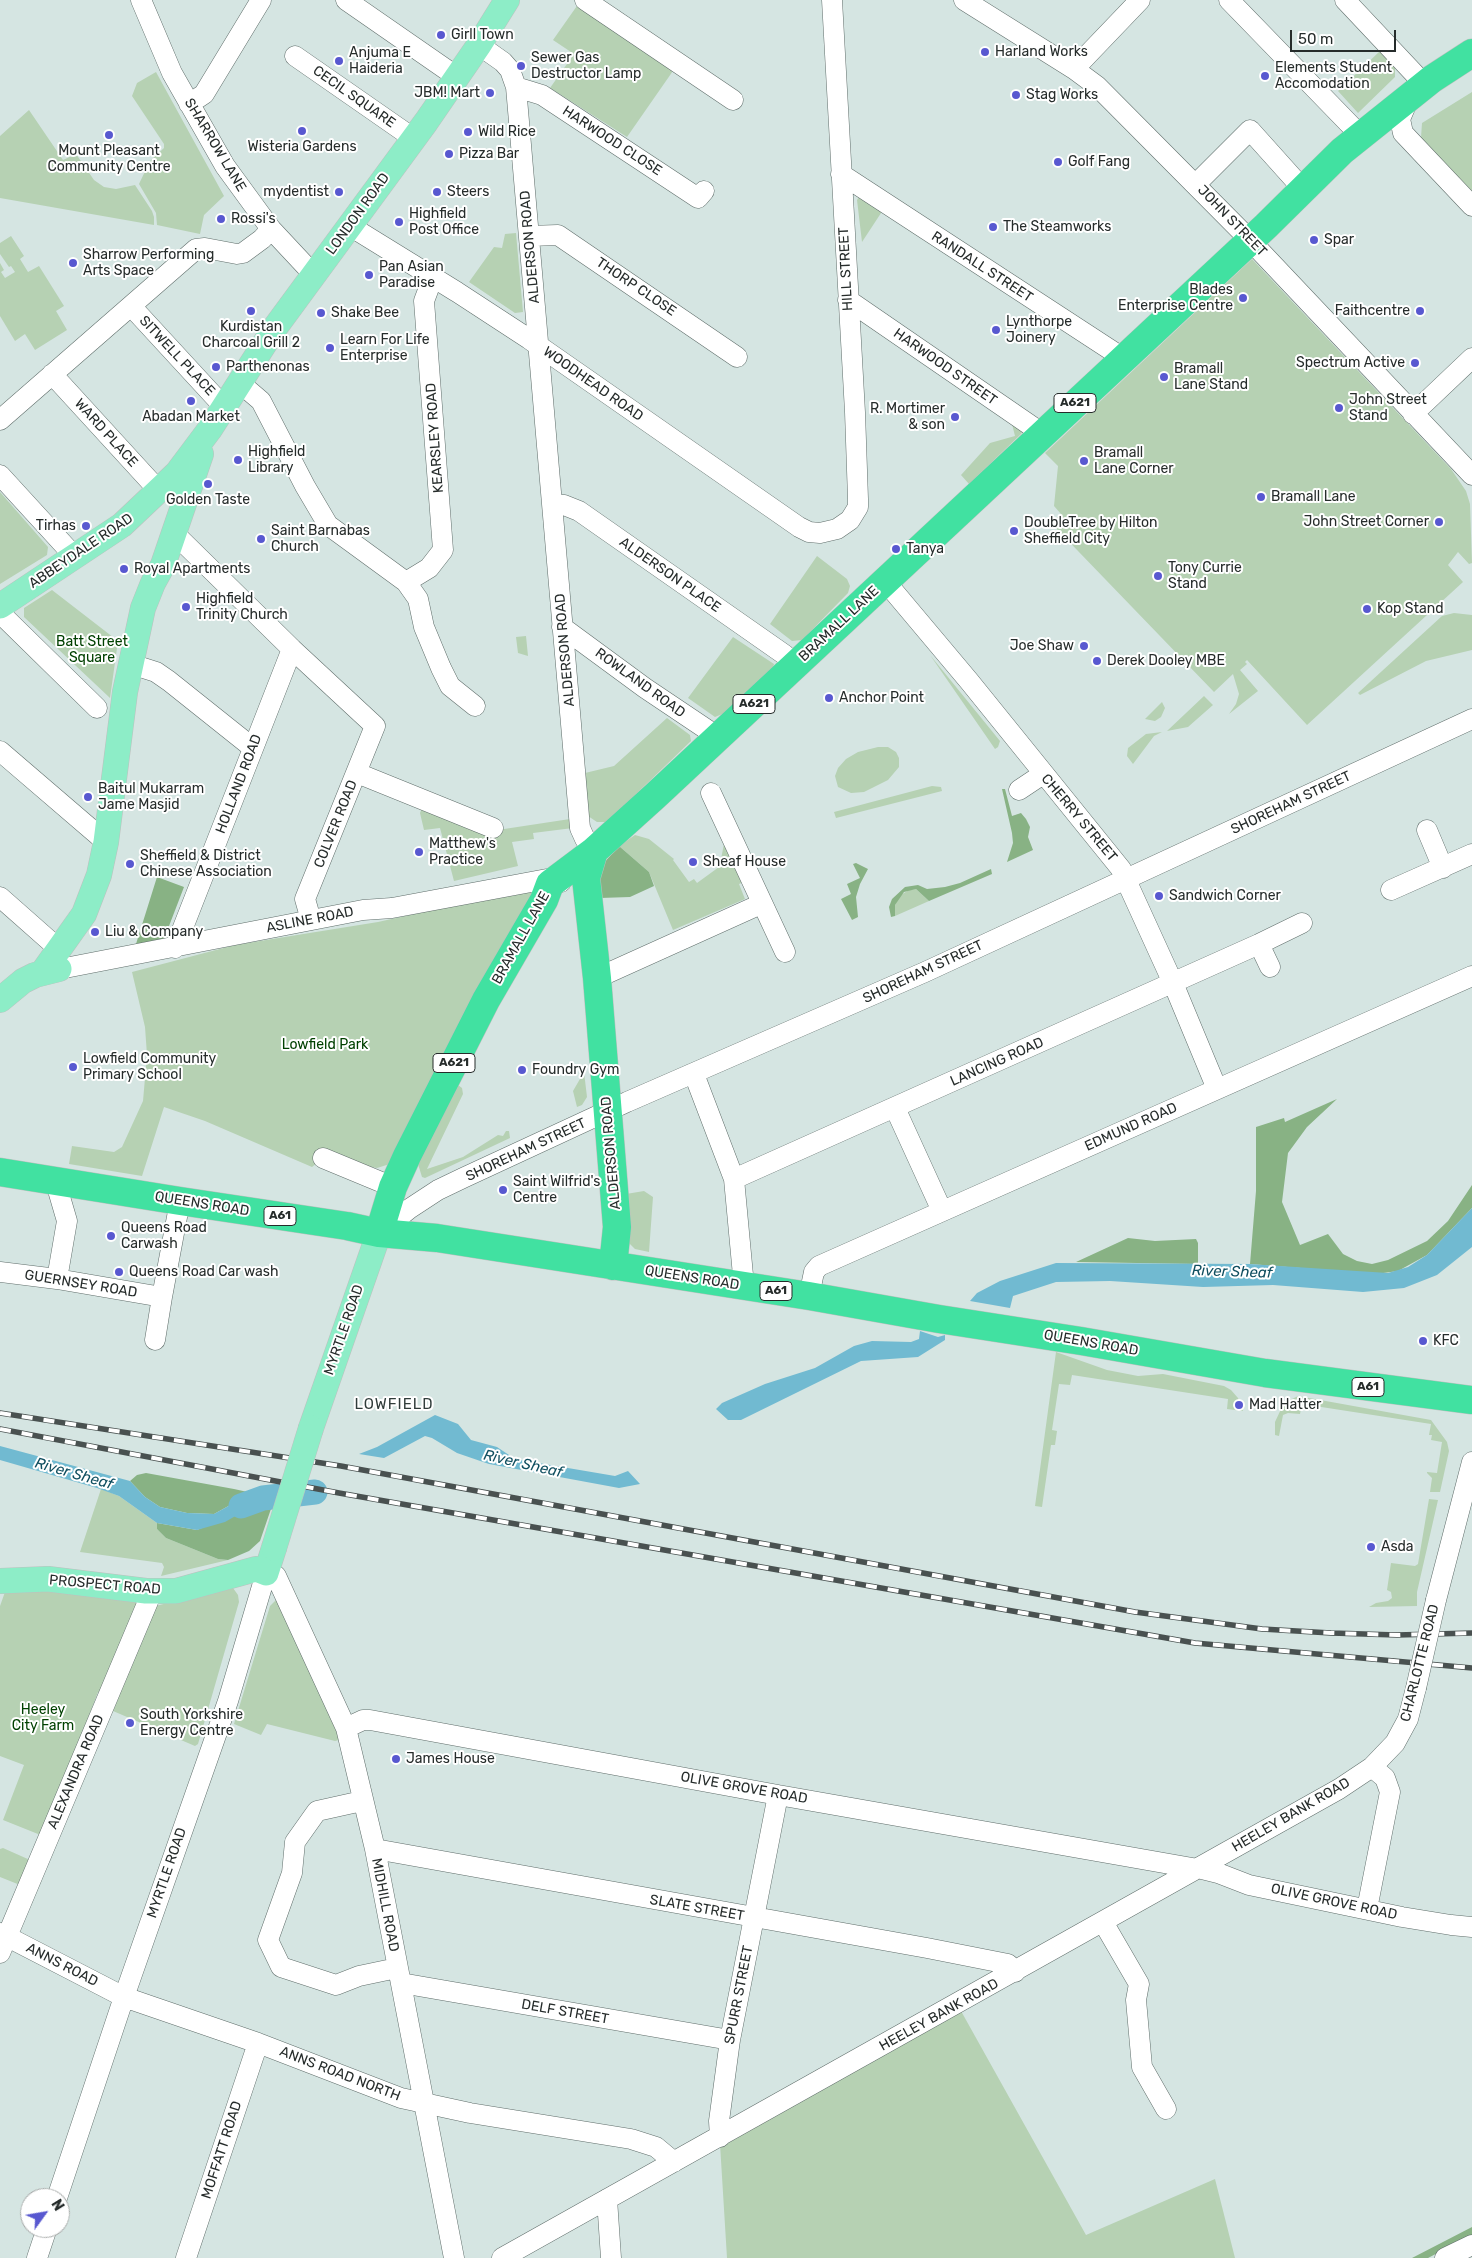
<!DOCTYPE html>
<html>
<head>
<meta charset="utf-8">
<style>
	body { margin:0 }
	#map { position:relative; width:1472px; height:2258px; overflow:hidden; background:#d5e5e2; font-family:Rubik,sans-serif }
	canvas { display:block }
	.north { position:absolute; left:20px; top:2188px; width:50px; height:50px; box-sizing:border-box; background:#fff; border:1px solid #a8abaa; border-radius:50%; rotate:58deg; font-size:14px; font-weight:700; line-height:20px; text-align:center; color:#262c2b }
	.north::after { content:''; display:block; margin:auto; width:18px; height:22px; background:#5858d0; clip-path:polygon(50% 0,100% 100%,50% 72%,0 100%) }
	.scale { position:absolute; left:1290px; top:30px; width:106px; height:22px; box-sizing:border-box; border:2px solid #262c2b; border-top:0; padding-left:6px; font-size:15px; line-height:18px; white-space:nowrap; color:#262c2b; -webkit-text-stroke:4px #fff; paint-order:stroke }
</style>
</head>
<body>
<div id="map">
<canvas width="1472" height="2258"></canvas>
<div class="north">N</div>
<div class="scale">50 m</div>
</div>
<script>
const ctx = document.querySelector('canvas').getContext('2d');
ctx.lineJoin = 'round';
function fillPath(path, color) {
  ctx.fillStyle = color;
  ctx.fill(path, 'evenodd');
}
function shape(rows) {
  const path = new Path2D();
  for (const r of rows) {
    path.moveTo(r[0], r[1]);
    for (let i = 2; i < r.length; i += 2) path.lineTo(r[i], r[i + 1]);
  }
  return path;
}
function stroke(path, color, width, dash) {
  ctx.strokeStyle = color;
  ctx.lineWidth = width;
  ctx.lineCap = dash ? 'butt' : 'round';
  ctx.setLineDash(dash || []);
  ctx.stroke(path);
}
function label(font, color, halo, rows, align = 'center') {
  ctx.font = font + ' Rubik,sans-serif';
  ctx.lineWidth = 4;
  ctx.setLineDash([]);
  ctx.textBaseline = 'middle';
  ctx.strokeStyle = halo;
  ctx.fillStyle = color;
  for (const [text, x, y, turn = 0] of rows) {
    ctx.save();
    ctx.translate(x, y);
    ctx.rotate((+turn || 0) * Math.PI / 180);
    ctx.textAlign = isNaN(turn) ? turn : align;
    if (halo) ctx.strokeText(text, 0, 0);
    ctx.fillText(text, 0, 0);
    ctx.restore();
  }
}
const green = shape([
	[579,3,675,68,627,137,550,88,574,54,553,40],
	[1380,51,1395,66,1395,77,1358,113,1338,91],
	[156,72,224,196,204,215,200,234,157,225,156,213,139,184,150,161,164,148,164,144,132,96,137,83],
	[1472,92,1472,192,1421,138,1422,123],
	[29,110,63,160,76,154,94,180,104,187,116,189,135,185,152,211,154,217,154,225,0,198,0,136],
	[859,197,883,210,862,242,857,200],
	[516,233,523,312,515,313,469,282,494,247,502,248,505,234],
	[11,236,24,256,20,259,28,272,39,266,64,306,56,311,67,330,35,350,25,334,15,341,0,316,0,263,4,270,1,272,5,278,15,272,11,266,9,267,0,254,0,243],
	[1252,259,1451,469,1466,491,1470,504,1472,563,1469,564,1458,552,1448,565,1463,582,1307,725,1247,660,1245,662,1247,664,1240,670,1258,691,1229,714,1236,704,1239,694,1233,674,1214,692,1051,523,1061,514,1054,506,1058,466,1045,453],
	[1011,420,1023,431,1021,434,969,484,961,475,990,443,1015,436],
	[0,492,48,547,47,555,0,584],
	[817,556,847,579,850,586,848,593,802,640,792,641,770,624],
	[52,590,118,641,110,698,24,617,24,608],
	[1454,613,1472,615,1472,650,1426,661,1360,695,1358,693,1442,616],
	[526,636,528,656,518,653,516,637],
	[733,637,774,664,773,668,725,713,715,717,688,698],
	[930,655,1000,741,998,747,995,749],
	[1204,696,1213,705,1188,727,1167,731],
	[1162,702,1165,708,1161,717,1155,721,1145,719],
	[667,718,690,735,691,741,607,822,597,822,588,816,585,773,614,766],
	[1162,732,1154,736,1133,764,1127,756,1128,748,1146,734],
	[878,747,888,747,896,752,899,758,899,767,888,780,864,792,851,793,838,787,835,776,838,768,846,759,858,752],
	[932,786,941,787,942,791,836,818,834,812],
	[424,803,491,831,570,819,573,828,533,833,534,839,512,842,518,866,454,881,440,828,424,830,420,813],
	[635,835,649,839,674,859,673,860,689,882,694,879,697,883,719,867,729,867,729,859,721,859,724,844,748,880,739,884,745,899,673,930,649,872,619,846],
	[539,886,393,1163,377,1168,323,1158,312,1167,205,1121,164,1107,142,1176,69,1164,72,1146,114,1152,122,1147,143,1101,147,1055,145,1027,132,972,235,945,378,922],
	[916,889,929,901,895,916,895,905,899,896,909,890],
	[584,1072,587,1097,582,1105,577,1107,573,1091],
	[458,1085,462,1088,463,1094,427,1169,463,1157,498,1135,503,1136,506,1131,509,1131,510,1138,425,1178,422,1177,418,1164],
	[644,1191,653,1197,649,1252,635,1249,629,1243,626,1194],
	[1056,1352,1107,1370,1138,1376,1163,1374,1224,1386,1231,1390,1238,1398,1243,1411,1227,1409,1228,1399,1072,1375,1070,1385,1059,1384,1052,1430,1057,1431,1055,1445,1051,1445,1042,1507,1035,1506],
	[1298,1396,1431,1420,1447,1442,1449,1451,1440,1492,1430,1492,1432,1478,1427,1473,1427,1472,1437,1473,1442,1442,1431,1440,1432,1435,1429,1435,1431,1424,1302,1404,1300,1414,1288,1413,1283,1415,1279,1436,1275,1435,1275,1422,1282,1407,1290,1400],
	[101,1489,119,1496,157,1523,157,1529,166,1538,218,1559,228,1560,161,1576,164,1567,162,1563,80,1552],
	[1429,1499,1438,1500,1417,1592,1417,1606,1369,1607,1376,1603,1388,1601,1392,1598,1391,1592,1387,1590,1391,1563,1415,1566,1418,1564],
	[233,1588,238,1595,239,1602,198,1744,195,1746,113,1711,155,1606],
	[40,1590,138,1602,100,1693,98,1692,43,1836,3,1820,24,1765,0,1756,0,1606,5,1592],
	[278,1598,343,1739,335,1741,267,1724,261,1735,234,1724,270,1606],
	[3,1848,30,1860,20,1885,0,1877,0,1849],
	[961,2011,1086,2235,1215,2179,1235,2258,727,2258,720,2144]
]);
const forest = shape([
	[1002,789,1005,789,1012,816,1021,813,1026,819,1030,827,1028,837,1033,850,1007,862,1013,843,1012,833],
	[619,846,649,872,654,886,630,897,600,898,598,875,601,866],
	[856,863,868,869,860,884,856,897,858,917,852,920,841,899,851,894,847,884,860,878,853,864],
	[991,869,992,874,929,901,916,889,904,892,895,905,895,916,891,917,889,907,892,899,905,887,918,885,927,889,945,887,960,883],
	[157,877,184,887,164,939,136,944],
	[1337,1099,1307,1127,1288,1153,1282,1202,1300,1245,1328,1234,1343,1254,1357,1261,1372,1264,1388,1260,1427,1241,1448,1221,1472,1185,1472,1208,1427,1255,1398,1271,1376,1274,1250,1264,1256,1191,1256,1127,1284,1118,1285,1122],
	[1128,1238,1155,1241,1196,1239,1198,1243,1198,1264,1076,1262],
	[146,1473,234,1489,252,1493,214,1514,187,1513,160,1507,145,1497,130,1481,137,1475],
	[273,1503,260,1541,249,1551,228,1560,218,1559,166,1538,157,1529,157,1523,197,1530,253,1506],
	[1472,2227,1472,2235,1428,2258,1412,2258]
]);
const water = shape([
	[1472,1208,1472,1247,1437,1275,1404,1288,1363,1292,1273,1285,1203,1287,1110,1281,1056,1282,1013,1296,1010,1308,970,1301,977,1293,1000,1281,1056,1263,1249,1264,1388,1273,1408,1267,1427,1255],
	[920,1331,938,1337,945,1335,945,1340,918,1357,861,1361,741,1420,728,1420,716,1409,722,1403,765,1384,815,1368,854,1346,872,1341,911,1342,919,1339],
	[435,1415,458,1424,471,1440,497,1447,515,1459,615,1476,628,1471,640,1484,619,1488,489,1464,457,1453,432,1438,425,1436,384,1458,359,1454,377,1447],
	[0,1446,130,1481,145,1497,160,1507,187,1513,214,1514,252,1493,276,1491,273,1503,253,1506,225,1522,197,1530,157,1523,119,1496,97,1488,0,1460]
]);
const river = shape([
	[241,1506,263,1498,315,1492]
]);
const minor = shape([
	[141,0,172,73,225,166,271,229,314,275],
	[346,0,457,77],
	[585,0,733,100],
	[964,0,1074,69,1097,86,1244,234,1472,475],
	[1229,0,1361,136],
	[1345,0,1425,85],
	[479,45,503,62,510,70,516,87,580,828,585,839,594,851],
	[295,56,413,138],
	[1074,69,1140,0],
	[516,87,542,95,698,198,704,191],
	[1409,98,1400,119,1403,133,1472,206],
	[189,104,204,94,261,0],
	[841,174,1123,358],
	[1196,184,1250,130,1302,188],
	[350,226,457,292,529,339,799,527,809,532,820,533,837,529,850,520,858,507,858,499,855,412,832,0],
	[529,236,558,235,737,357],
	[848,300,1043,434],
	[131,306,224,407],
	[52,374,160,492],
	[240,383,261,401,305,486,328,525,406,582,418,599,424,627,441,668,450,686,475,706],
	[1413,414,1472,358],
	[0,420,196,249,205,248,237,254,243,253,262,239,271,229],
	[0,475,75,557],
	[552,504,564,505,579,511,785,655],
	[172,534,181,540,292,649,375,726,305,899,311,920],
	[885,581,969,681,1121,869,1173,983,1217,1089],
	[406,582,429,568,443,550,424,301,433,277],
	[0,613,97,708],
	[562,627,645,688,718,737],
	[131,664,156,672,169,681,253,748],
	[0,751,106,842],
	[357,773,493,828],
	[1019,790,1043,774],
	[711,793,785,952],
	[1427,830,1443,868],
	[1391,890,1472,854],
	[0,897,60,950],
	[1259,944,1302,923],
	[175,948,292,649],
	[65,968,363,910,392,908,547,879,557,879,561,882],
	[597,978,761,904],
	[694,1074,734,1179,744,1286],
	[895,1108,942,1211],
	[323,1158,393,1187],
	[734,1179,1259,944,1270,967],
	[55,1180,67,1221,57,1279],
	[379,1233,409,1209,438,1190,463,1178,627,1102,925,972,1472,719],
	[0,1272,57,1279,162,1297,155,1340],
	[809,1296,814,1272,819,1266,1472,976],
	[162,1297,180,1201],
	[1436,1600,1472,1462],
	[346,1728,363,1720,370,1720,778,1795,1198,1869],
	[362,1801,317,1811,295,1842,292,1873,268,1940,281,1967,336,1985,359,1976,397,1968],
	[375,1849,927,1948,1008,1964,1015,1972],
	[1198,1868,1218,1873,1249,1885,1402,1917,1451,1925,1472,1927],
	[1367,1909,1390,1792,1385,1778,1372,1767],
	[1103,1922,1139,1984,1136,2000,1142,2067,1166,2109],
	[0,1933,124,1997,258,2043,401,2098,470,2113,631,2139,656,2147,674,2162],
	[0,1953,152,1592],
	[401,1983,730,2040],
	[720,2137,719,2121,730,2040,778,1795],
	[57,2198,124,1997,228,1701,266,1573,276,1576,346,1728,375,1849,454,2258],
	[607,2199,611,2258],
	[37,2258,47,2228],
	[186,2258,258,2043],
	[502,2258,1339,1789,1372,1767,1395,1743,1408,1719,1416,1688],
	[1445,2258,1472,2245]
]);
const major = shape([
	[0,606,122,525,177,473,210,429,274,329,426,122,479,45,507,0],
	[42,973,84,914,99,875,106,842,125,692,143,608,153,583,163,565,201,454],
	[0,1000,23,981,35,975,59,969],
	[311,1428,379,1233],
	[0,1581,48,1579,146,1591,176,1591,256,1569,266,1573,274,1548]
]);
const highway = shape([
	[594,851,586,878,597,978,617,1227,613,1266],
	[0,1172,180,1201,347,1226,379,1233,437,1238,809,1296,939,1319,1081,1341,1265,1373,1472,1400],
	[379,1233,393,1187,407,1156,486,1000,544,900,550,884,594,851,655,796,1266,226,1342,151,1432,79,1472,53]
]);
const rail = shape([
	[0,1413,341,1466,1135,1612,1262,1629,1331,1633,1397,1635,1472,1633],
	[0,1429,339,1493,1195,1643,1472,1668]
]);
const minorBridge = shape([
	[1416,1688,1436,1600]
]);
const majorBridge = shape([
	[274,1548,311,1428]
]);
const markers = [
	[441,35,5,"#5858d0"],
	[985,52,5,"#5858d0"],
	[339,61,5,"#5858d0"],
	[521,66,5,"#5858d0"],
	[1265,76,5,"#5858d0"],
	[490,93,5,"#5858d0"],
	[1016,95,5,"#5858d0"],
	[302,131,5,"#5858d0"],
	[468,132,5,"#5858d0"],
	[109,135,5,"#5858d0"],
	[449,154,5,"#5858d0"],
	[1058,162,5,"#5858d0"],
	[339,192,5,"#5858d0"],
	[437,192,5,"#5858d0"],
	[221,219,5,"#5858d0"],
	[399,222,5,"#5858d0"],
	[993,227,5,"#5858d0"],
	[1314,240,5,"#5858d0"],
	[73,263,5,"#5858d0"],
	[369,275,5,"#5858d0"],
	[1243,298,5,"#5858d0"],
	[251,311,5,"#5858d0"],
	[1420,311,5,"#5858d0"],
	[321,313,5,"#5858d0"],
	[996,330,5,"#5858d0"],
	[330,348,5,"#5858d0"],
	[1415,363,5,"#5858d0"],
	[216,367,5,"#5858d0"],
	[1164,377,5,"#5858d0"],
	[191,401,5,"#5858d0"],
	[1339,408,5,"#5858d0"],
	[955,417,5,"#5858d0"],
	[238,460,5,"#5858d0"],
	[1084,461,5,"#5858d0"],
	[208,484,5,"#5858d0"],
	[1261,497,5,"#5858d0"],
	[1439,522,5,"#5858d0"],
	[86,526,5,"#5858d0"],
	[1014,531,5,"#5858d0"],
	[261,539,5,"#5858d0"],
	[896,549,5,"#5858d0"],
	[124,569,5,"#5858d0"],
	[1158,576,5,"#5858d0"],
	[186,607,5,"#5858d0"],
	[1367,609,5,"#5858d0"],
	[1084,646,5,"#5858d0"],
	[1097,661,5,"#5858d0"],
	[829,698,5,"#5858d0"],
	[88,797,5,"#5858d0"],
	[419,852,5,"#5858d0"],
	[693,862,5,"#5858d0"],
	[130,864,5,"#5858d0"],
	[1159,896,5,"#5858d0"],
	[95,932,5,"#5858d0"],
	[73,1067,5,"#5858d0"],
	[522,1070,5,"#5858d0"],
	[503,1190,5,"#5858d0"],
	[111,1236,5,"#5858d0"],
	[119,1272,5,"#5858d0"],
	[1423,1341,5,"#5858d0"],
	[1239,1405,5,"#5858d0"],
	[1371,1547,5,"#5858d0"],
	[130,1723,5,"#5858d0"],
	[396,1759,5,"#5858d0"]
];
const shields = [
	[1075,403,42],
	[754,704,42],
	[454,1063,42],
	[280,1216,32],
	[776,1291,32],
	[1368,1387,32]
];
const shieldNames = [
	["A621",1075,403],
	["A621",754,704],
	["A621",454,1063],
	["A61",280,1216],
	["A61",776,1291],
	["A61",1368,1387]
];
const poiNames = [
	["Girll Town",451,35],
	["Harland Works",995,52],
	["Anjuma E",349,53],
	["Haideria",349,69],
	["Sewer Gas",531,58],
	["Destructor Lamp",531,74],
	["Elements Student",1275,68],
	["Accomodation",1275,84],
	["JBM! Mart",480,93,"right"],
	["Stag Works",1026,95],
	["Wild Rice",478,132],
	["Wisteria Gardens",302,147,"center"],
	["Mount Pleasant",109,151,"center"],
	["Community Centre",109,167,"center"],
	["Pizza Bar",459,154],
	["Golf Fang",1068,162],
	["mydentist",329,192,"right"],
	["Steers",447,192],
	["Highfield",409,214],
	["Post Office",409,230],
	["Rossi's",231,219],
	["The Steamworks",1003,227],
	["Spar",1324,240],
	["Sharrow Performing",83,255],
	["Arts Space",83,271],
	["Pan Asian",379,267],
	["Paradise",379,283],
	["Blades",1233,290,"right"],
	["Enterprise Centre",1233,306,"right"],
	["Faithcentre",1410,311,"right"],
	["Shake Bee",331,313],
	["Lynthorpe",1006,322],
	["Joinery",1006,338],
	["Kurdistan",251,327,"center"],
	["Charcoal Grill 2",251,343,"center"],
	["Learn For Life",340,340],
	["Enterprise",340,356],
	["Spectrum Active",1405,363,"right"],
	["Parthenonas",226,367],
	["Bramall",1174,369],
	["Lane Stand",1174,385],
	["John Street",1349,400],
	["Stand",1349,416],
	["R. Mortimer",945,409,"right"],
	["& son",945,425,"right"],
	["Abadan Market",191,417,"center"],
	["Highfield",248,452],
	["Library",248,468],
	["Bramall",1094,453],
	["Lane Corner",1094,469],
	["Bramall Lane",1271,497],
	["Golden Taste",208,500,"center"],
	["John Street Corner",1429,522,"right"],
	["DoubleTree by Hilton",1024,523],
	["Sheffield City",1024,539],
	["Tirhas",76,526,"right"],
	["Saint Barnabas",271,531],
	["Church",271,547],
	["Tanya",906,549],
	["Tony Currie",1168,568],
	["Stand",1168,584],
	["Royal Apartments",134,569],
	["Highfield",196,599],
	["Trinity Church",196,615],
	["Kop Stand",1377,609],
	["Joe Shaw",1074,646,"right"],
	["Derek Dooley MBE",1107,661],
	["Anchor Point",839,698],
	["Baitul Mukarram",98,789],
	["Jame Masjid",98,805],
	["Matthew's",429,844],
	["Practice",429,860],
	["Sheffield & District",140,856],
	["Chinese Association",140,872],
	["Sheaf House",703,862],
	["Sandwich Corner",1169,896],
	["Liu & Company",105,932],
	["Lowfield Community",83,1059],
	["Primary School",83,1075],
	["Foundry Gym",532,1070],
	["Saint Wilfrid's",513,1182],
	["Centre",513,1198],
	["Queens Road",121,1228],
	["Carwash",121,1244],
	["Queens Road Car wash",129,1272],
	["KFC",1433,1341],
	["Mad Hatter",1249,1405],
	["Asda",1381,1547],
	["South Yorkshire",140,1715],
	["Energy Centre",140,1731],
	["James House",406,1759]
];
const streetNames = [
	["CECIL SQUARE",354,97,35],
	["HARWOOD CLOSE",612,141,33],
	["SHARROW LANE",215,145,59],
	["LONDON ROAD",358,214,-54],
	["JOHN STREET",1232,221,46],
	["ALDERSON ROAD",530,247,-95],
	["RANDALL STREET",982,267,33],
	["HILL STREET",846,269,-93],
	["THORP CLOSE",636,287,34],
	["SITWELL PLACE",177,356,47],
	["HARWOOD STREET",945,367,35],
	["WOODHEAD ROAD",593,384,35],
	["WARD PLACE",106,433,48],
	["KEARSLEY ROAD",435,438,-94],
	["ABBEYDALE ROAD",81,551,-34],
	["ALDERSON PLACE",670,575,35],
	["BRAMALL LANE",839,624,-43],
	["ALDERSON ROAD",565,650,-95],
	["ROWLAND ROAD",640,683,36],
	["HOLLAND ROAD",239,784,-69],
	["SHOREHAM STREET",1291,803,-25],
	["CHERRY STREET",1079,818,50],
	["COLVER ROAD",336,824,-68],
	["ASLINE ROAD",310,920,-11],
	["BRAMALL LANE",521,938,-61],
	["SHOREHAM STREET",923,972,-25],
	["LANCING ROAD",997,1062,-24],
	["EDMUND ROAD",1131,1127,-24],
	["SHOREHAM STREET",526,1150,-25],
	["ALDERSON ROAD",611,1153,-95],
	["QUEENS ROAD",202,1204,9],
	["QUEENS ROAD",692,1278,9],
	["GUERNSEY ROAD",81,1284,9],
	["MYRTLE ROAD",344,1330,-71],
	["QUEENS ROAD",1091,1343,10],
	["PROSPECT ROAD",105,1585,5],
	["CHARLOTTE ROAD",1420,1663,-76],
	["ALEXANDRA ROAD",76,1772,-67],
	["OLIVE GROVE ROAD",744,1788,10],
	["HEELEY BANK ROAD",1291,1815,-30],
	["MYRTLE ROAD",167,1873,-71],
	["OLIVE GROVE ROAD",1334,1902,12],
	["MIDHILL ROAD",385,1905,79],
	["SLATE STREET",697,1908,10],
	["ANNS ROAD",62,1965,27],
	["SPURR STREET",739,1995,-79],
	["DELF STREET",565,2012,10],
	["HEELEY BANK ROAD",939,2015,-29],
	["ANNS ROAD NORTH",340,2074,21],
	["MOFFATT ROAD",222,2150,-72]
];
const parkNames = [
	["Batt Street",92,642],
	["Square",92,658],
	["Lowfield Park",325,1045],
	["Heeley",43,1710],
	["City Farm",43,1726]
];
const waterNames = [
	["River Sheaf",1232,1272,2],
	["River Sheaf",523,1464,13],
	["River Sheaf",74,1474,16]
];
const neighbourhoodNames = [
	["LOWFIELD",394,1405]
];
fillPath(green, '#b6d1b3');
fillPath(forest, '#88b284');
fillPath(water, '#71bad1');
stroke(river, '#71bad1', 25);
stroke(minor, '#606e6b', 21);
stroke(major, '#bec0bf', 26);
stroke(highway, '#bec0bf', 29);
stroke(minor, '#fff', 20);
stroke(major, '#8dedc7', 25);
stroke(highway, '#41e1a1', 28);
stroke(rail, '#495150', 5.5);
stroke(rail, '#fff', 4, [11]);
stroke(minorBridge, '#606e6b', 21, []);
stroke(majorBridge, '#bec0bf', 26, []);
stroke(minorBridge, '#fff', 20);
stroke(majorBridge, '#8dedc7', 25);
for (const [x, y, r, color] of markers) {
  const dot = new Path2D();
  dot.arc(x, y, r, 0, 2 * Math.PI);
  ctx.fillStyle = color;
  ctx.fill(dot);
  stroke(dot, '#fff', 2);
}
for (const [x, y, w] of shields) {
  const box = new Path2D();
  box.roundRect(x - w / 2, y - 9.5, w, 19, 4);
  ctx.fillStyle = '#fff';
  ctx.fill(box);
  stroke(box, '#262c2b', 1);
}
label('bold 12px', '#262c2b', null, shieldNames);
label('14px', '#262c2b', '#fff', poiNames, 'left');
label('14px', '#262c2b', '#fff', streetNames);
label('14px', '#004000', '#fff', parkNames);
label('italic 15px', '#104f60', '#fff', waterNames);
ctx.letterSpacing = '1px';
label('15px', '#303c3a', '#fff', neighbourhoodNames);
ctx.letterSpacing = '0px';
</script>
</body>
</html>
